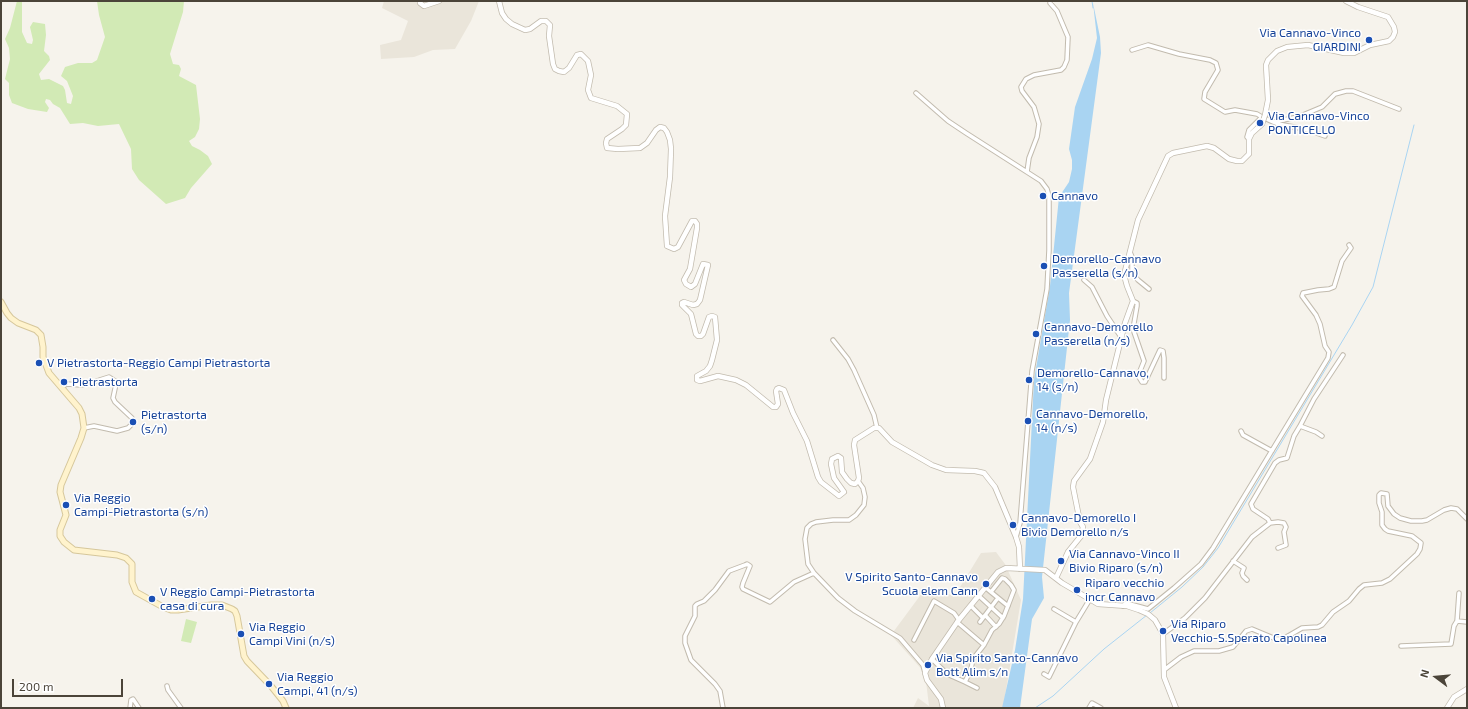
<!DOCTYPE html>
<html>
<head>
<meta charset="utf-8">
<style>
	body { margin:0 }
	#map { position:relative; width:1468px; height:709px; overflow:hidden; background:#f6f3ec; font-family:"Exo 2",sans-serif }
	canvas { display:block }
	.frame { position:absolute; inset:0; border:2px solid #4b4439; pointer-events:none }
	.north { position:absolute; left:1416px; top:657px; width:40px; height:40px; -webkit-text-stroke:3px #fff; paint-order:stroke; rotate:286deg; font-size:11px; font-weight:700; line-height:16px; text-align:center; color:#4b4439 }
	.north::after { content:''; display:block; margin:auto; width:14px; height:18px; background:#4b4439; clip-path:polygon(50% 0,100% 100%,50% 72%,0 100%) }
	.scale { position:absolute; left:12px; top:679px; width:111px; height:18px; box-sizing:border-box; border:2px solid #4b4439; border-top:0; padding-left:5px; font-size:12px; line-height:14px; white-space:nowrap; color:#4b4439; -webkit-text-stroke:3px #fff; paint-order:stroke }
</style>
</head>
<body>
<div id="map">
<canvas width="1468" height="709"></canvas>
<div class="frame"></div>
<div class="north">N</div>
<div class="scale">200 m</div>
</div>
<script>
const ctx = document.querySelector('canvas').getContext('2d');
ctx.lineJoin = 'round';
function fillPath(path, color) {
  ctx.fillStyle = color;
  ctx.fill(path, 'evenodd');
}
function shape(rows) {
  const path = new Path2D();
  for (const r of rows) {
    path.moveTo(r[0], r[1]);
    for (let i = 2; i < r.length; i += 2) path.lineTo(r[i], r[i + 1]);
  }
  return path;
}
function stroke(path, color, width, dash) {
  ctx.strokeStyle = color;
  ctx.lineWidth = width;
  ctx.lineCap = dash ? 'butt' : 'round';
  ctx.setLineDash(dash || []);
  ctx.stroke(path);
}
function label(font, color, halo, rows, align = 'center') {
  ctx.font = font + ' "Exo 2",sans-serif';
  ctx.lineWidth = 3;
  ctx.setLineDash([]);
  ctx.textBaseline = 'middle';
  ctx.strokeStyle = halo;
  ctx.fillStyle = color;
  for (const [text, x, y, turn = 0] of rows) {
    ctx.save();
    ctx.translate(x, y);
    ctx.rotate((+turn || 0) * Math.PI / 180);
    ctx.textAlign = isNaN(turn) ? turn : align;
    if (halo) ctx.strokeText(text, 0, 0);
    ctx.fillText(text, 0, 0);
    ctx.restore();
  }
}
const residential = shape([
	[384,1,479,1,471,21,455,49,433,50,414,57,381,59,380,45,401,40,408,21,382,8],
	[996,552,1005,564,1021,600,1003,708,913,708,918,698,929,706,925,673,891,635,925,589,942,590,954,597,981,553]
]);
const green = shape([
	[17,1,22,1,22,32,27,43,32,44,33,40,30,27,33,22,45,24,46,35,44,51,49,56,50,60,39,74,41,80,49,79,63,86,65,90,67,103,71,104,73,96,67,81,61,76,65,67,78,63,92,63,97,60,105,37,99,15,97,1,184,1,183,12,170,54,173,64,179,65,181,69,179,76,196,85,200,119,199,129,195,137,189,141,192,146,200,150,208,156,212,164,191,188,185,198,166,204,139,180,132,169,131,149,119,124,98,126,83,123,70,124,60,108,53,104,50,100,46,99,45,102,49,108,47,112,28,109,12,103,9,95,9,83,5,79,10,59,9,48,5,39,10,28],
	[186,619,197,622,191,643,181,641]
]);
const water = shape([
	[1093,3,1100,37,1101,53,1069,293,1070,320,1042,577,1044,598,1032,619,1020,708,1002,708,1015,650,1023,599,1034,380,1050,286,1059,197,1069,182,1072,169,1072,160,1069,149,1075,107,1092,59,1097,38]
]);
const stream = shape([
	[1092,1,1093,8],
	[1150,613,1182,587,1203,567,1218,548,1352,325,1373,287,1414,125],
	[1035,708,1053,696,1104,649,1147,615]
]);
const minor = shape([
	[1132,50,1148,45,1179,54,1210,60,1216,63,1218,70,1205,92,1204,99,1225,112,1235,110,1257,114,1262,117],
	[916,93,948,121,966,133,1041,181,1047,189,1049,196,1049,250,1047,289,1032,371,1020,523,1016,537],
	[1273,122,1278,124,1305,129,1325,136],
	[1249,139,1247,137,1249,130,1262,117,1273,122,1298,117,1322,107,1335,94,1346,91,1353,91,1399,109],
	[1027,172,1029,158,1037,137,1039,124,1034,107,1022,91,1021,87,1026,79,1034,75,1061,70,1064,67,1067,60,1068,37,1057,11,1050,3,1050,1],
	[1130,252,1132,257,1132,273,1138,280,1149,289],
	[1084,280,1092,287,1107,316,1121,337],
	[1133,301,1137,303,1137,306,1133,329,1144,361,1140,371,1139,377,1142,382,1145,382,1160,350,1163,351,1164,358,1164,378],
	[833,340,848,359,854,370,874,415,877,428],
	[61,387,67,384,81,385,90,383,109,377,115,381,116,384,113,398,115,402,132,418,132,420,131,425,128,428,117,431,94,426,84,428],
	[1300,426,1314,399,1343,355],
	[1241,431,1243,435,1272,451],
	[858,481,863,488,865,497,864,505,856,515,849,520,833,520,816,522,811,524,807,528,805,539,808,564,814,573,838,598,855,611,900,638,923,665,925,673],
	[1270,523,1268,519,1253,509,1251,504,1275,463,1279,460,1287,458,1294,436,1300,426,1316,432,1322,436],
	[1233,561,1244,568,1242,573,1243,576,1247,580],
	[986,588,1008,606],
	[979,596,1003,618],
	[971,606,983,618],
	[1123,606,1126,603,1148,609,1174,588,1201,564,1213,548,1328,358,1329,352,1325,346,1320,324,1316,315,1302,296,1303,293,1318,290,1329,289,1334,287,1342,261,1351,248,1349,245],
	[1054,609,1076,622],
	[985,615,996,627],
	[1457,621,1467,622],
	[957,622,984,645],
	[980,622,998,598],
	[1163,634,1185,618,1205,598,1252,537,1270,523,1278,522,1284,523,1286,527,1284,532,1286,545,1278,548],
	[914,640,934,601,954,613,959,620],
	[1401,646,1451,644,1454,626,1457,621,1459,593],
	[932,659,947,674,965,682],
	[1164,670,1181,657,1194,651,1219,651,1233,647,1246,631,1252,629,1276,639,1283,639,1302,628,1318,627,1322,625,1333,612,1349,601,1359,589,1364,585,1382,583,1390,579,1417,554,1420,549,1421,543,1412,536,1388,531,1385,529,1382,525,1382,512,1379,503,1379,495,1381,493,1387,494,1388,506,1394,514,1400,518,1411,521,1422,521,1427,520,1444,510,1451,508,1457,509,1467,519],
	[1044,674,1049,677,1076,622,1090,599],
	[167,686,168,690,181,708],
	[977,688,965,682,971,669,973,659,984,645,992,630,999,624,1004,616,1014,590,1011,585,1005,579,1002,578,991,592],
	[130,708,131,700,133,699,139,708],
	[723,708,720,691,715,684,691,660,685,643,685,636,695,616,695,606,697,604,704,601,715,590,729,571,745,565,747,564,750,566,743,583,742,587,743,589,770,602,794,582,814,573],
	[1089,708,1092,703,1101,708]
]);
const tertiary = shape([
	[420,1,420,3,424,6,439,1],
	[499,1,502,13,506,19,512,24,525,30,530,29,541,21,546,21,550,25,549,36,553,64,555,69,559,71,564,72,569,68,577,55,581,54,588,61,591,75,588,90,591,98,617,106,627,114,626,125,622,129,607,139,606,143,607,148,618,149,640,148,647,143,656,130,660,127,664,128,667,132,670,140,671,149,670,177,665,216,667,246,674,249,678,247,692,221,695,221,697,224,697,228,690,269,684,280,686,284,691,287,695,284,703,264,708,265,700,300,697,304,693,305,684,302,682,303,682,305,691,314,696,334,698,336,701,336,703,334,709,317,712,316,715,317,717,340,712,360,710,366,706,371,697,376,697,380,700,381,718,376,736,380,746,385,773,407,776,407,778,404,776,391,777,389,779,388,784,390,793,413,807,441,818,477,821,482,839,496,844,492,834,478,831,464,832,459,838,456,841,458,842,472,847,479,851,483,855,484,858,481,859,478,854,445,855,440,874,428,879,428,892,442,932,465,946,470,975,471,984,473,995,487,1016,537,1019,547,1020,569],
	[1265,115,1268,100,1266,65,1268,60,1277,51,1287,47,1308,45,1344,53,1354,53,1370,45,1389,41,1393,37,1395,32,1394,27,1388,17,1358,7,1346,1],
	[1056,578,1068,552,1081,536,1083,527,1080,522,1073,487,1074,481,1090,459,1103,422,1106,400,1125,323,1133,301,1127,286,1124,275,1138,220,1168,156,1173,153,1207,146,1214,148,1229,159,1237,161,1242,161,1249,154,1249,139,1252,133,1262,124,1263,121],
	[943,708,941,699,927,680,925,673,932,659,958,621,998,572,1006,568,1045,570,1062,583,1098,604,1127,606,1139,610,1148,614,1155,620,1163,634,1164,677,1176,708],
	[1447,708,1454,697,1467,689]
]);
const secondary = shape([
	[1,302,7,313,11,318,18,323,36,330,41,335,43,347,43,357,49,373,79,408,82,414,84,428,81,438,61,485,60,492,66,515,60,530,60,536,64,542,74,550,117,555,126,558,132,564,132,582,136,592,163,607,171,610,178,610,211,605,222,605,232,609,235,611,237,616,244,656,247,661,271,686,283,701,286,708]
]);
const tertiaryBridge = shape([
	[1263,121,1265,115]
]);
const markers = [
	[1369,40,4,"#1a4fb4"],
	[1260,123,4,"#1a4fb4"],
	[1043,196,4,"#1a4fb4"],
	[1044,266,4,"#1a4fb4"],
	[1036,334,4,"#1a4fb4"],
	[39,363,4,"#1a4fb4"],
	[1029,380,4,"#1a4fb4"],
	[64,382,4,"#1a4fb4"],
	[1028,421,4,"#1a4fb4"],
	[133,422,4,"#1a4fb4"],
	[66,505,4,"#1a4fb4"],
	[1013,525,4,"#1a4fb4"],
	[1061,561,4,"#1a4fb4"],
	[986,584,4,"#1a4fb4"],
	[1077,590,4,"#1a4fb4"],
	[152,599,4,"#1a4fb4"],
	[1163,631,4,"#1a4fb4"],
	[241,634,4,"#1a4fb4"],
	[928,665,4,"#1a4fb4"],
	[269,684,4,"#1a4fb4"]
];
const transitNames = [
	["Via Cannavo-Vinco",1361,33,"right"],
	["GIARDINI",1361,47,"right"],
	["Via Cannavo-Vinco",1268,116],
	["PONTICELLO",1268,130],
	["Cannavo",1051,196],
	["Demorello-Cannavo",1052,259],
	["Passerella (s/n)",1052,273],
	["Cannavo-Demorello",1044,327],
	["Passerella (n/s)",1044,341],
	["V Pietrastorta-Reggio Campi Pietrastorta",47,363],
	["Demorello-Cannavo,",1037,373],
	["14 (s/n)",1037,387],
	["Pietrastorta",72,382],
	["Cannavo-Demorello,",1036,414],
	["14 (n/s)",1036,428],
	["Pietrastorta",141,415],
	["(s/n)",141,429],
	["Via Reggio",74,498],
	["Campi-Pietrastorta (s/n)",74,512],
	["Cannavo-Demorello I",1021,518],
	["Bivio Demorello n/s",1021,532],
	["Via Cannavo-Vinco II",1069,554],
	["Bivio Riparo (s/n)",1069,568],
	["V Spirito Santo-Cannavo",978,577,"right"],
	["Scuola elem Cann",978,591,"right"],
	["Riparo vecchio",1085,583],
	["incr Cannavo",1085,597],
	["V Reggio Campi-Pietrastorta",160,592],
	["casa di cura",160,606],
	["Via Riparo",1171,624],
	["Vecchio-S.Sperato Capolinea",1171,638],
	["Via Reggio",249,627],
	["Campi Vini (n/s)",249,641],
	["Via Spirito Santo-Cannavo",936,658],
	["Bott Alim s/n",936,672],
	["Via Reggio",277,677],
	["Campi, 41 (n/s)",277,691]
];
fillPath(residential, '#eae5da');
fillPath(green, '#d2eab5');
fillPath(water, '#a9d4f2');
stroke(stream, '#a9d4f2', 1);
stroke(minor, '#c2bbae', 5.5);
stroke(tertiary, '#c2bbae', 6);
stroke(secondary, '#d6c79b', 7);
stroke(minor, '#fff', 3.5);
stroke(tertiary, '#fff', 4.5);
stroke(secondary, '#fff3cd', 5);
stroke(tertiaryBridge, '#c2bbae', 6, []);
stroke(tertiaryBridge, '#fff', 4.5);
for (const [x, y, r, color] of markers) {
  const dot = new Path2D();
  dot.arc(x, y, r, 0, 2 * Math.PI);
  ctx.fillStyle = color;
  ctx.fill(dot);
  stroke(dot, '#fff', 1.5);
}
label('12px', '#164399', '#fff', transitNames, 'left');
</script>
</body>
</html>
